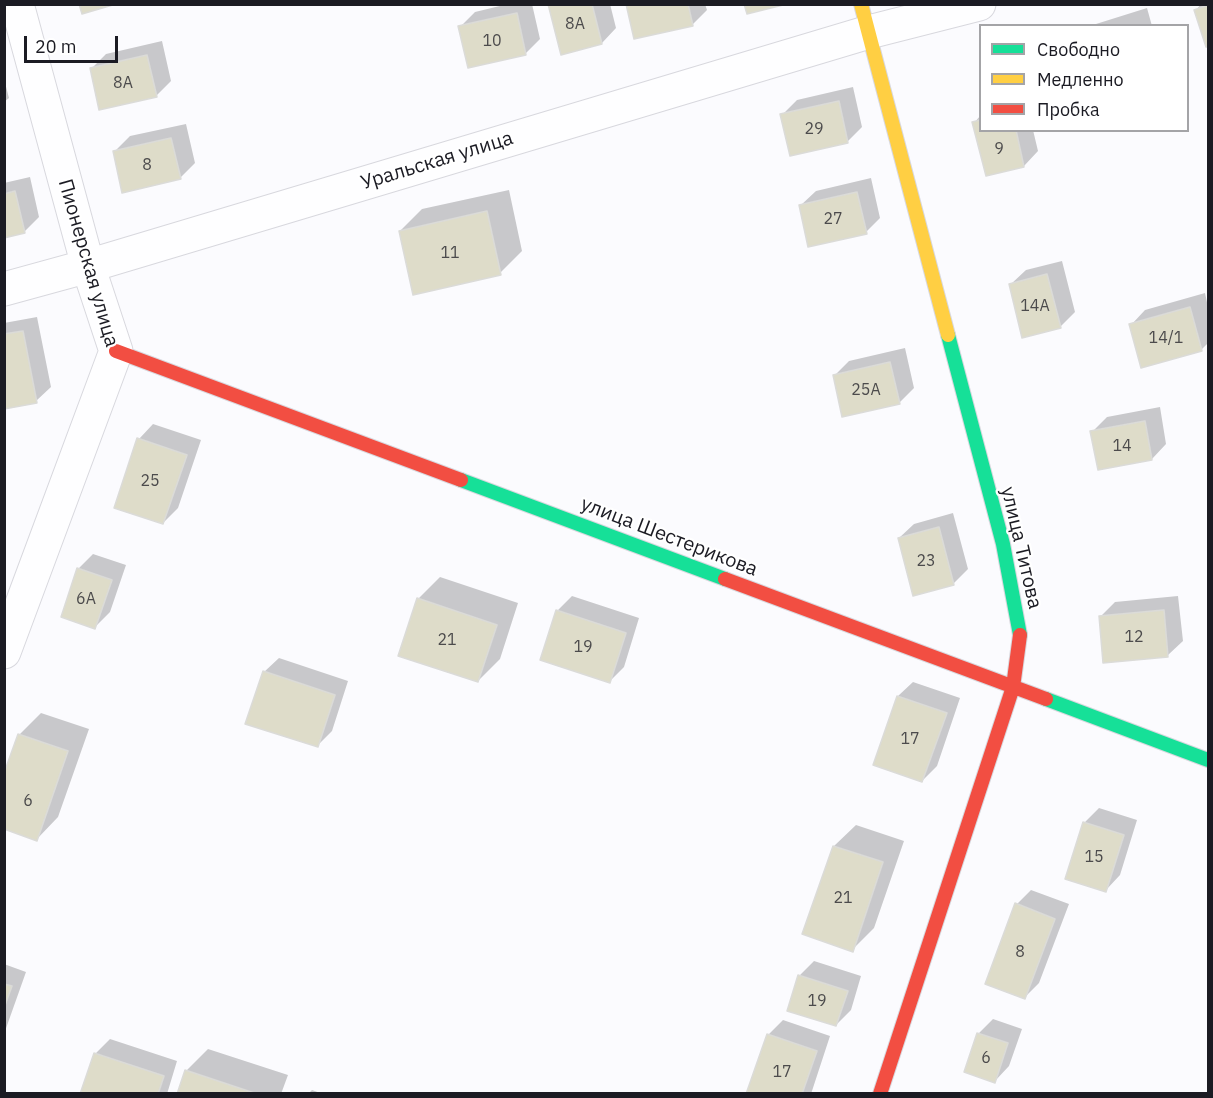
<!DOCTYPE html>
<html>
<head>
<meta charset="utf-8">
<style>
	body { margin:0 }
	#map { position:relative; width:1213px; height:1098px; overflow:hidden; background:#fbfbfe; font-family:"IBM Plex Sans",sans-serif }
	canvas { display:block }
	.frame { position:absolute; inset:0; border:6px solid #1b1b23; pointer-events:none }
	.legend { position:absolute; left:979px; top:24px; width:210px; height:108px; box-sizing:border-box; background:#fff; border:2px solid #a4a4a7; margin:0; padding:8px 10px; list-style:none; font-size:18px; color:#1b1b23 }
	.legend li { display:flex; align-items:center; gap:12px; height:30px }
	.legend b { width:30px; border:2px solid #a4a4a7 }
	.scale { position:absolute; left:24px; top:36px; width:94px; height:27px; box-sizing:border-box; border:3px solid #1b1b23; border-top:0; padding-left:8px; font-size:18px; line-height:21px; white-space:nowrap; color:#1b1b23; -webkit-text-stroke:4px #fff; paint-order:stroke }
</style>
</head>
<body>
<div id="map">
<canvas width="1213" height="1098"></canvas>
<div class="frame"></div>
<ul class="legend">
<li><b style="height:8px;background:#16e098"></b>Свободно</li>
<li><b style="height:8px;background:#ffcf43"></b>Медленно</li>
<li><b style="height:8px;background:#f24e42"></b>Пробка</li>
</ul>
<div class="scale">20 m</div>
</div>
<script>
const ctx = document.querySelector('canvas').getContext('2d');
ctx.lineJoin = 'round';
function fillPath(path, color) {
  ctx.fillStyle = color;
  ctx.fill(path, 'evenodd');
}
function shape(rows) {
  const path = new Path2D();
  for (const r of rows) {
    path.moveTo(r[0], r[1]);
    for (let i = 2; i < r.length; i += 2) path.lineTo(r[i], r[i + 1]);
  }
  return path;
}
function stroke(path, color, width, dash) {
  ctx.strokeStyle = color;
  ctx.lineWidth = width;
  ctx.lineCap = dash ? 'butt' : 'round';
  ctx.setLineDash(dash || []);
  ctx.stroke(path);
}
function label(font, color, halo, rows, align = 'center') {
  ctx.font = font + ' "IBM Plex Sans",sans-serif';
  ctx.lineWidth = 4.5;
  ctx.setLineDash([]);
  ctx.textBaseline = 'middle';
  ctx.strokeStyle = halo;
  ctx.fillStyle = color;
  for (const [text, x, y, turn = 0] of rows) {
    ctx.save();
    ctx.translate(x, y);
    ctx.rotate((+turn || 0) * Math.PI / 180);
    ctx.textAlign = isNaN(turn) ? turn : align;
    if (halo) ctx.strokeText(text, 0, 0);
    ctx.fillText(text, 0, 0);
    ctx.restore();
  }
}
const shadow = shape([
	[508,4,532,4,540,39,525,54,460,27,475,12],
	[549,4,610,4,616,28,602,43],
	[628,4,705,4,707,10,692,25],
	[1201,4,1208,4,1208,45,1207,46,1196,10],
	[1147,8,1152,26,1095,26,1096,24],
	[162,41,171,81,156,96,91,69,106,54],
	[4,79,9,98,4,102],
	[853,87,862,127,847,142,782,115,797,100],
	[980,116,980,130,1033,130,1038,151,1024,166,987,174,974,123],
	[186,124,195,163,180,178,115,151,130,136],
	[30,177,39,217,24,232,4,236,4,183],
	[871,178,880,218,866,232,801,205,816,191],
	[509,190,522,251,500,273,400,231,422,209],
	[1062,261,1075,312,1060,327,1011,284,1026,270],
	[1205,293,1208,307,1208,343,1201,350,1131,325,1145,310],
	[37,317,51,387,36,401,4,408,4,323],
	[905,348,914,388,899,403,834,376,849,361],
	[1160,407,1166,444,1152,459,1092,432,1107,417],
	[153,424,201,440,178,508,163,523,139,439],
	[953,513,968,569,954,583,914,594,899,538,914,524],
	[93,554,126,565,110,612,95,627,78,569],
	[440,577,518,603,500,659,478,681,418,599],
	[572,596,639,618,624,667,609,682,557,611],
	[1178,596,1183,641,1168,655,1100,617,1115,602],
	[279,658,348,681,332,731,317,746,264,672],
	[913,682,960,698,937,766,922,781,875,764,898,696],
	[41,713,89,729,58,817,37,839,19,735],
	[1099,808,1137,820,1120,875,1106,890,1084,823],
	[856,825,904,841,874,928,852,950,804,933,834,846],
	[1031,890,1069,904,1039,983,1024,998,1017,904],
	[814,961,861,976,851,1010,836,1025,799,976],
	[4,964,26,972,4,1034],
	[993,1019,1022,1029,1009,1066,995,1081,978,1034],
	[783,1020,830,1036,811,1094,748,1094,768,1035],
	[110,1039,177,1061,167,1094,82,1094,95,1054],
	[208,1049,288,1075,281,1094,179,1094,186,1071],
	[312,1090,323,1094,308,1094]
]);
const building = shape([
	[79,4,116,4,82,14,79,4],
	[548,4,592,4,602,44,561,55,548,4],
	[626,4,688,4,693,26,634,39,626,4],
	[744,4,787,4,747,14,744,4],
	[1208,5,1208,47,1206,47,1194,10,1208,5],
	[517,13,526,55,468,68,458,26,517,13],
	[147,55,157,97,99,110,90,68,147,55],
	[839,101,848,143,790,156,780,114,839,101],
	[980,120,980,130,1016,130,1024,167,986,176,972,122,980,120],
	[171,138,181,179,122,193,113,151,171,138],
	[15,191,25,233,4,238,4,194,15,191],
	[857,192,867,234,808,247,799,205,857,192],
	[487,211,501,275,413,295,399,231,487,211],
	[1047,274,1061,328,1022,338,1009,284,1047,274],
	[1190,307,1202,351,1141,368,1129,324,1190,307],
	[23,331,37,403,4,409,4,334,23,331],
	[890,362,900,404,842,417,833,375,890,362],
	[1145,421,1152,460,1098,470,1090,431,1145,421],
	[137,438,187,455,163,524,114,508,137,438],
	[939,527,954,585,913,596,898,538,939,527],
	[77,568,112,580,95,629,61,617,77,568],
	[417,598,497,625,478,682,398,656,417,598],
	[556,610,626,633,610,683,540,660,556,610],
	[1164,610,1168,657,1103,663,1099,616,1164,610],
	[263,671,335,695,318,747,245,724,263,671],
	[897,696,947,713,922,782,873,765,897,696],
	[18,734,68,751,37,841,4,829,4,773,18,734],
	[1083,822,1124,835,1106,892,1065,879,1083,822],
	[833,846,883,862,853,952,802,934,833,846],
	[1015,903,1055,919,1025,999,985,984,1015,903],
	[798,975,848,991,836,1026,787,1011,798,975],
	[4,984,12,986,4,1008,4,984],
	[977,1033,1008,1043,995,1083,964,1072,977,1033],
	[767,1034,817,1051,802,1094,746,1094,767,1034],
	[94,1053,164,1076,158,1094,80,1094,94,1053],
	[185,1070,257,1094,177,1094,185,1070]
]);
const street = shape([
	[4,289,88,266,869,32,979,4],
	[4,652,116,351,88,266,17,4]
]);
const fast = shape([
	[948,335,1003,544,1020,635],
	[461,480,725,579],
	[1046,699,1208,760]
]);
const slow = shape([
	[861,4,948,335]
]);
const jam = shape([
	[116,351,461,480],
	[725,579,1046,699],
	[880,1094,1013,687,1020,635]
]);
const numberNames = [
	["8А",575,24],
	["10",492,41],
	["8А",123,83],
	["29",814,129],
	["9",999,149],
	["8",147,165],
	["27",833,219],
	["11",450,253],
	["14А",1035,306],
	["14/1",1166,338],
	["25А",866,390],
	["14",1122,446],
	["25",150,481],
	["23",926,561],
	["6А",86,599],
	["12",1134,637],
	["21",447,640],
	["19",583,647],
	["17",910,739],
	["6",28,801],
	["15",1094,857],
	["21",843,898],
	["8",1020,952],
	["19",817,1001],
	["6",986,1058],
	["17",782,1072]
];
const streetNames = [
	["Уральская улица",437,161,-17],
	["Пионерская улица",88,263,74],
	["улица Шестерикова",669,537,21],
	["улица Титова",1021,548,77]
];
fillPath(shadow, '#0003');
fillPath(building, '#dedcc9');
stroke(building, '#dbdbd8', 1.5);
stroke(street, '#d8d8de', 35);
stroke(fast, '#d8d8de', 16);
stroke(slow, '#d8d8de', 16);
stroke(jam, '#d8d8de', 16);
stroke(street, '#fefeff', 33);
stroke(fast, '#16e098', 14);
stroke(slow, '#ffcf43', 14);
stroke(jam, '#f24e42', 14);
label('16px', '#4c4b4c', null, numberNames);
label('20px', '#1b1b23', '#fff', streetNames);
</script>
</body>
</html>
